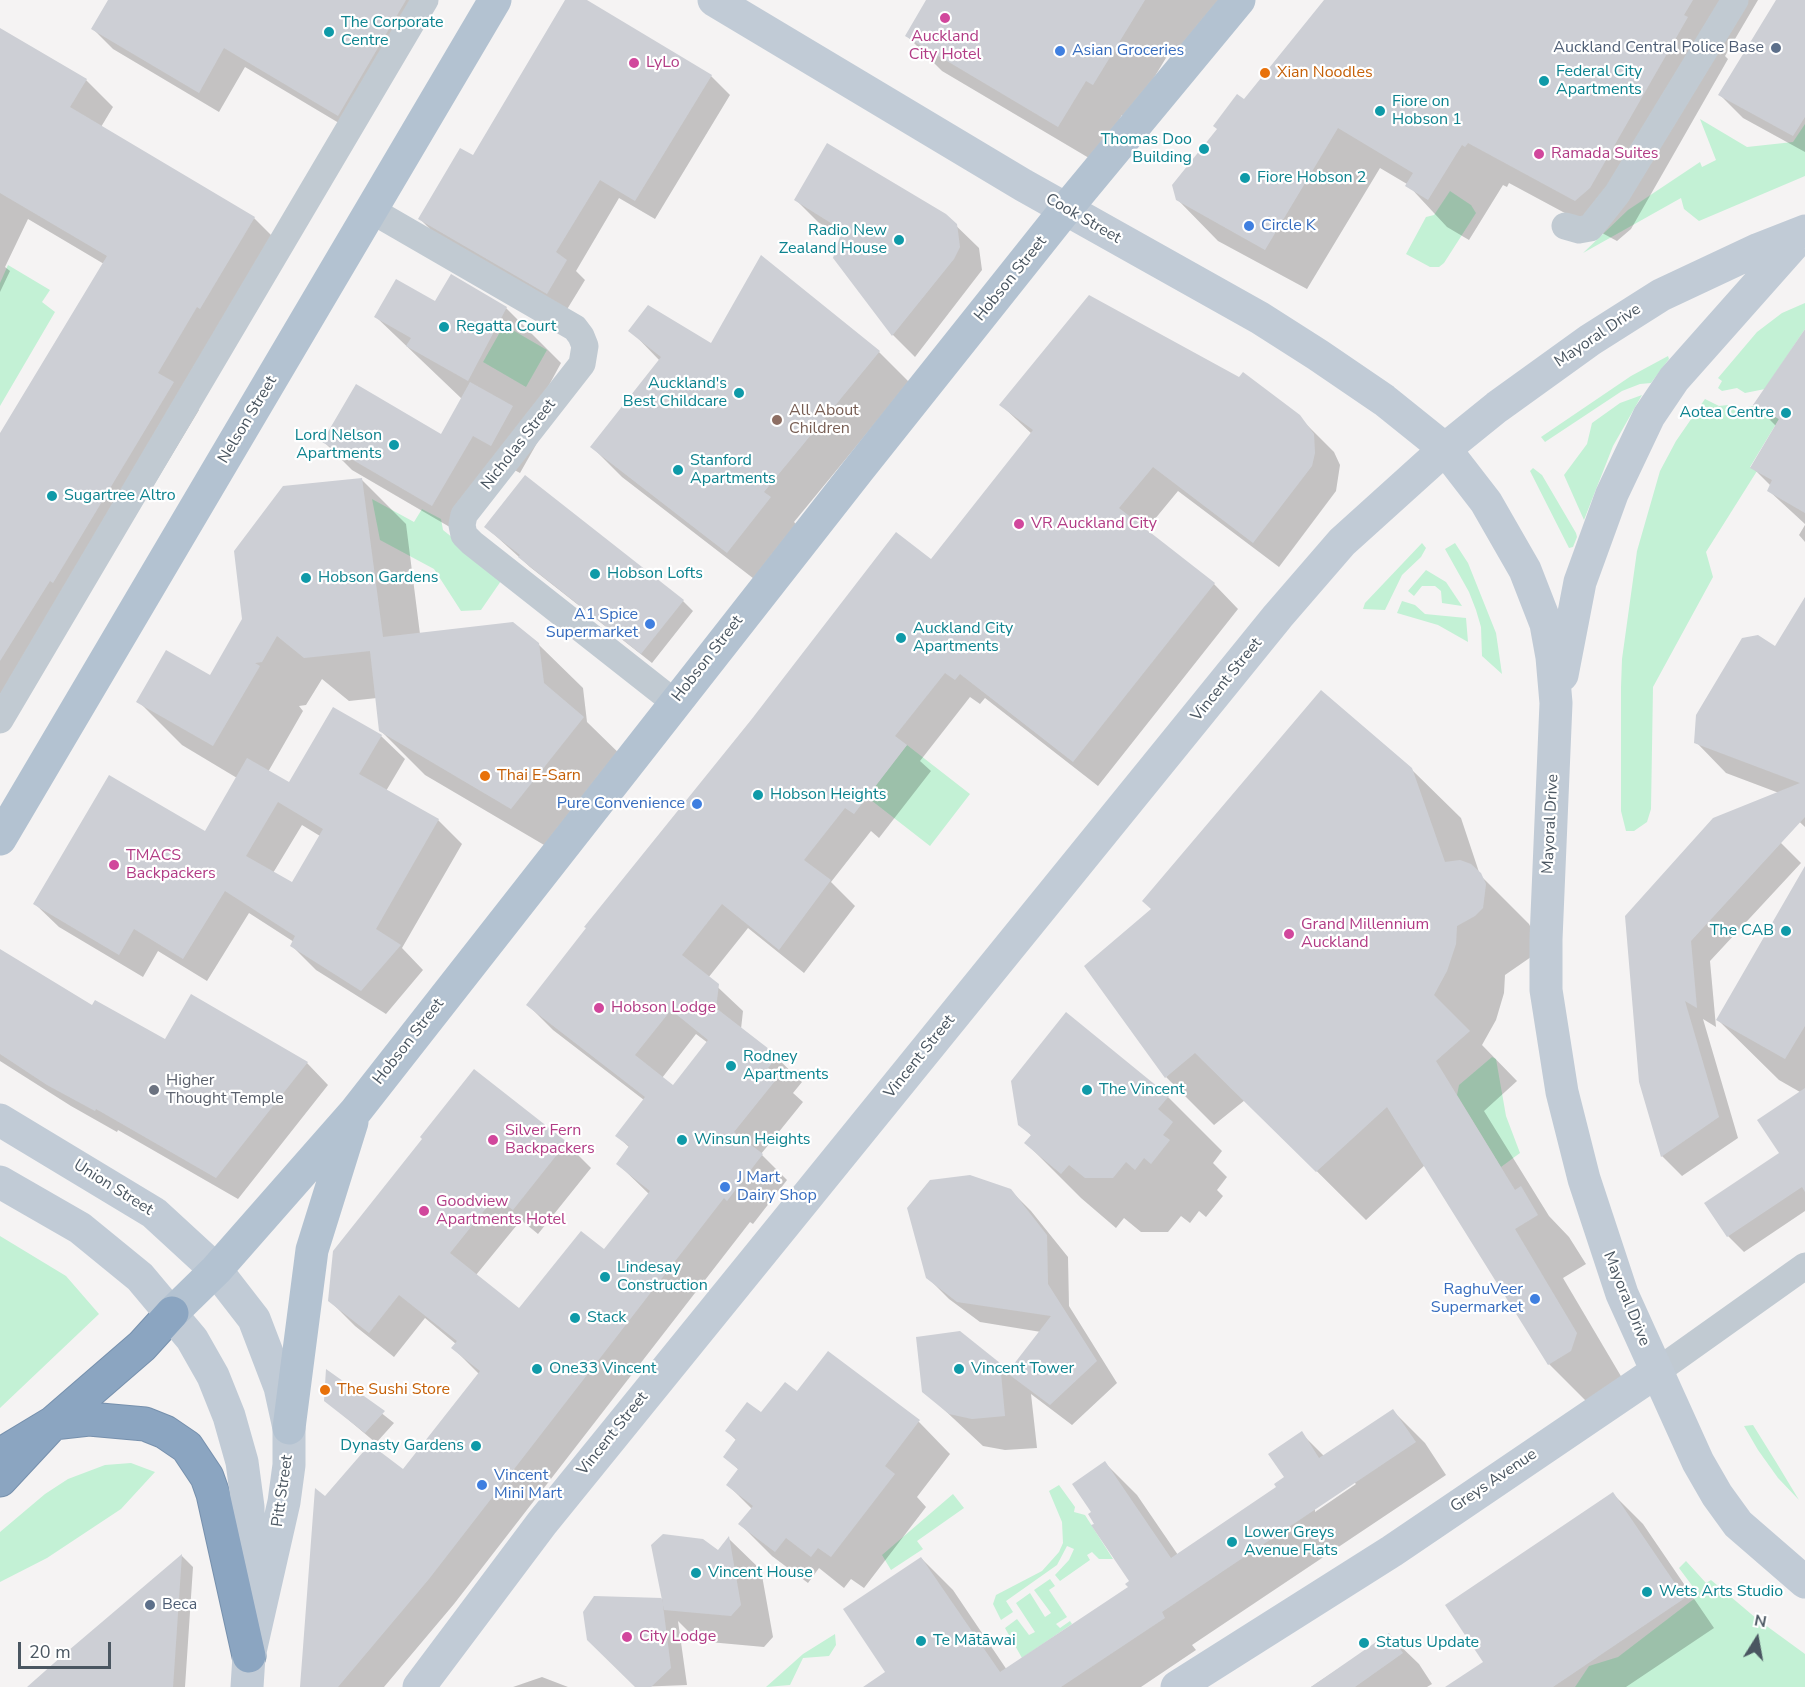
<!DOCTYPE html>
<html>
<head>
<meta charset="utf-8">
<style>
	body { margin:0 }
	#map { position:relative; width:1805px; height:1687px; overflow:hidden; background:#f5f3f3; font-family:"Nunito Sans",sans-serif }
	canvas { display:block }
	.north { position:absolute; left:1727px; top:1609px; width:60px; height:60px; -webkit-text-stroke:4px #fff; paint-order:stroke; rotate:11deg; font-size:16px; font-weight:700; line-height:24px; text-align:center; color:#4a5661 }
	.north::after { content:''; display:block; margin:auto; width:21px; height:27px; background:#4a5661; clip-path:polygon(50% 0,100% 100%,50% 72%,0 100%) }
	.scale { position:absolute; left:18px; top:1642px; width:93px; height:27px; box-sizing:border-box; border:3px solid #4a5661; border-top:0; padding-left:8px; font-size:18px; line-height:21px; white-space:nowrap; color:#4a5661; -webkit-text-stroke:4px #fff; paint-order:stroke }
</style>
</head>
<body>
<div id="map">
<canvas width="1805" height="1687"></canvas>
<div class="north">N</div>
<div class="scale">20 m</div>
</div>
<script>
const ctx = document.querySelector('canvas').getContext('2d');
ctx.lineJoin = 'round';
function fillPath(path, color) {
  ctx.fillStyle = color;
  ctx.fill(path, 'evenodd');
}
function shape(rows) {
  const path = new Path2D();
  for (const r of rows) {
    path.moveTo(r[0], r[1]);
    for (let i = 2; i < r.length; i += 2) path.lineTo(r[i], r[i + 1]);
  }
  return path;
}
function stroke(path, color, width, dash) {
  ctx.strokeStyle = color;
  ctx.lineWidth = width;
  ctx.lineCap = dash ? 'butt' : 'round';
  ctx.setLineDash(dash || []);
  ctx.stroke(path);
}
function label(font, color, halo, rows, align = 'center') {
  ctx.font = font + ' "Nunito Sans",sans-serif';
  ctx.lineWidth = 4.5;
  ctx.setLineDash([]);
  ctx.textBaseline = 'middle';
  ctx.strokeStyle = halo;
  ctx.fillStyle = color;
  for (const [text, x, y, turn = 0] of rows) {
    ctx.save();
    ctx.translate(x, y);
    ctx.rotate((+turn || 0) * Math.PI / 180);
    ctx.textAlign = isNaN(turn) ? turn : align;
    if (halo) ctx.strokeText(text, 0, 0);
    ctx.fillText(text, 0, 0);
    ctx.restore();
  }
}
const green = shape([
	[1700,119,1747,147,1793,142,1805,124,1805,176,1699,221,1684,209,1681,198,1583,253,1628,210,1700,162,1702,167,1716,160],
	[1450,191,1471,205,1476,213,1444,263,1439,267,1430,267,1406,254,1426,217,1434,215],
	[8,265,50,290,42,302,55,312,0,406,0,283],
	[1805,303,1805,329,1765,389,1745,393,1737,388,1722,391,1718,388,1722,381,1718,378,1757,332,1782,313],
	[504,325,547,350,526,387,483,362],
	[1668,356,1669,359,1651,383,1640,384,1622,391,1545,442,1541,437,1631,376],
	[1642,395,1613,446,1584,520,1564,475,1587,444,1592,423,1620,403],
	[1705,399,1719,406,1728,405,1737,409,1754,406,1779,419,1750,467,1757,471,1706,552,1713,577,1653,687,1651,809,1647,822,1634,831,1626,831,1621,811,1621,687,1622,659,1637,551,1660,471,1676,441],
	[1533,468,1542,475,1576,533,1577,537,1573,547,1569,548,1530,471],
	[372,499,414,522,422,509,441,519,443,530,503,578,481,610,461,611,434,569,380,540],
	[1422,543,1426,548,1421,557,1402,575,1385,610,1363,609,1365,603],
	[1455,543,1468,563,1496,633,1502,674,1482,656,1481,627,1476,610,1469,592,1445,549],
	[1426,570,1446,582,1462,606,1442,603,1441,591,1435,586,1422,586,1414,596,1408,591],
	[1402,601,1415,605,1425,614,1466,618,1468,642,1438,625,1397,613],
	[907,745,970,794,930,846,867,797],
	[1492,1057,1496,1059,1506,1116,1520,1153,1501,1167,1457,1095,1459,1085],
	[0,1236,66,1276,99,1314,0,1408],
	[1753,1425,1776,1462,1799,1500,1778,1478,1758,1450,1744,1426],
	[131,1463,155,1472,121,1509,47,1558,0,1582,0,1532,45,1494,68,1479,105,1465],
	[1059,1485,1075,1507,1074,1512,1085,1515,1113,1559,1099,1559,1092,1552,1087,1555,1090,1560,1060,1581,1055,1575,1069,1560,1074,1549,1067,1546,1057,1565,1006,1601,1013,1612,1001,1620,993,1604,996,1595,1042,1571,1059,1552,1063,1543,1062,1522,1049,1491],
	[953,1494,964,1508,917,1541,923,1549,891,1570,882,1555],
	[1686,1561,1706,1583,1711,1580,1757,1619,1805,1654,1805,1687,1575,1687,1589,1666,1618,1657,1699,1595,1679,1568],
	[1050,1579,1055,1586,1049,1590,1067,1617,1056,1624,1060,1628,1070,1621,1072,1624,1022,1658,1005,1628,1017,1619,1029,1635,1035,1632,1016,1603,1030,1593,1045,1617,1051,1613,1034,1590],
	[835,1634,836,1645,829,1656,803,1658,790,1685,766,1687,803,1654]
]);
const shadow = shape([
	[110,0,416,0,359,135,245,67,219,112,113,49,93,29],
	[566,0,584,0,711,76,730,95,655,219,619,198,576,271,585,280,566,311,439,238,420,219,473,157],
	[928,0,1226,0,1182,54,1172,48,1129,119,1122,115,1094,161,942,71,907,36],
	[1326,0,1758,0,1725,56,1728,59,1631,229,1617,241,1509,183,1507,187,1503,185,1469,240,1447,227,1407,184,1380,168,1307,289,1218,241,1177,199,1245,101],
	[1777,0,1805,0,1805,152,1743,118,1720,95],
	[0,30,86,80,113,107,101,127,254,218,281,245,186,397,199,410,80,608,0,701,0,436,104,264,28,219,5,267,10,271,0,292],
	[796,200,945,215,979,248,982,270,915,357,893,335,834,257,841,236,818,222],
	[451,276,506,308,561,363,528,424,541,436,520,473,501,463,460,533,352,470,324,442,441,436,462,399,376,317,435,303],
	[630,330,712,345,879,352,909,382,794,522,800,528,758,582,622,477,592,447,660,361],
	[1805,332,1805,524,1768,490,1771,486,1752,467,1776,426,1755,405],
	[1243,374,1308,426,1334,452,1340,465,1336,491,1279,567,1178,491,1145,531,1214,584,1238,609,1098,786,985,698,980,704,970,697,920,761,931,771,879,838,871,831,831,882,855,906,804,973,748,928,708,978,743,1011,741,1029,777,1058,802,1082,793,1093,803,1102,761,1154,787,1180,753,1224,750,1222,454,1604,384,1687,302,1687,325,1498,403,1472,479,1374,453,1348,456,1344,425,1318,394,1357,355,1326,330,1301,566,1143,591,1168,538,1234,521,1220,476,1275,519,1310,604,1251,649,1194,618,1164,630,1148,617,1136,644,1100,553,1030,528,1005,931,561,1032,434,1001,405,1240,379],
	[696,1034,708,1043,673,1087,662,1078],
	[362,480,406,524,420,634,538,644,583,688,587,722,628,762,556,852,425,775,381,731,377,698,349,701,322,679,306,705,299,706,303,711,268,772,290,784,381,736,405,759,386,791,438,820,462,844,402,948,423,970,386,1014,316,970,292,946,294,942,249,913,207,981,158,951,143,977,59,927,35,904,206,833,237,778,182,745,138,701,210,678],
	[302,825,320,836,293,884,273,873],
	[1805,525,1805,542,1799,535],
	[486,527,683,601,693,611,652,663,530,567],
	[1805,598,1805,827,1772,796,1779,793,1726,773,1696,742,1776,648],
	[1411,769,1461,818,1480,875,1529,924,1534,934,1531,957,1505,975,1504,993,1496,1020,1482,1045,1517,1081,1484,1111,1549,1216,1569,1237,1586,1264,1563,1278,1625,1383,1598,1413,1549,1364,1425,1165,1366,1220,1245,1100,1214,1125,1166,1077],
	[1729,813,1781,843,1801,863,1710,961,1716,1027,1703,1019,1738,1138,1682,1176,1662,1156,1641,1082],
	[1805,869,1805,1211,1744,1252,1728,1236,1706,1204,1781,1153,1800,1092,1779,1080,1718,1020],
	[0,954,92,1007,166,1041,307,1063,328,1085,238,1199,118,1130,117,1132,71,1106,0,1061],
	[1168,1097,1222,1151,1213,1163,1227,1177,1217,1190,1223,1196,1206,1217,1199,1211,1190,1223,1181,1216,1168,1232,1141,1232,1124,1218,1116,1228,1081,1198,1026,1143,1032,1136,1020,1124],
	[1010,1190,1031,1211,1068,1257,1069,1306,1117,1383,1072,1425,1031,1394,1037,1448,1005,1450,983,1446,924,1391,999,1364,1008,1373,1041,1332,980,1322,949,1299,927,1277],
	[328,1371,394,1423,376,1443,325,1400],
	[797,1393,919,1422,950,1454,917,1497,926,1507,864,1588,851,1579,844,1588,819,1568,808,1583,772,1556,740,1524,752,1509,728,1485,739,1470,725,1457,737,1441,727,1431],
	[1393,1411,1425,1443,1446,1475,1192,1645,1196,1650,1141,1687,866,1687,887,1673,921,1558,953,1590,1007,1670,1130,1587,1131,1582,1096,1524,1093,1512,1105,1463,1137,1495,1178,1555,1278,1488,1286,1477,1301,1433,1324,1456],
	[1354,1482,1356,1484,1315,1512,1315,1508],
	[1613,1494,1643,1524,1714,1628,1626,1687,1448,1687,1485,1662],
	[729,1539,761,1570,773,1637,764,1647,698,1641,678,1621,687,1685,637,1687,661,1600,718,1552],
	[182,1556,193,1567,185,1687,29,1687],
	[1389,1635,1419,1664,1432,1684,1427,1687,1311,1687],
	[542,1677,568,1687,513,1687]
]);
const building = shape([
	[108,0,406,0,338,116,224,48,199,93,91,29],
	[565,0,587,0,712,75,635,201,600,180,556,252,567,260,547,294,418,219,460,148,473,155],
	[926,0,1145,0,1093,85,1086,81,1058,127,905,36],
	[1324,0,1693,0,1684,15,1688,17,1590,188,1575,201,1468,143,1465,147,1462,145,1428,200,1405,186,1413,173,1338,128,1265,250,1176,200,1172,185,1217,129,1213,126,1237,94,1244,99],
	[1776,0,1805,0,1805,117,1793,136,1718,95],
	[0,28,87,79,70,107,255,217,200,309,197,307,158,373,174,382,53,583,50,581,0,661,0,433,107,256,0,193],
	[827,143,946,214,957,224,960,247,954,259,892,336,833,258,842,230,794,200],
	[761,255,880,351,764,492,771,497,727,553,590,447,661,357,628,331,648,305,711,343],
	[451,274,507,307,468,381,406,346,411,338,374,317,396,279,435,301],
	[1089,295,1239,377,1243,372,1300,415,1314,434,1315,453,1312,466,1253,543,1153,467,1119,508,1215,583,1073,762,960,674,955,680,945,673,895,736,907,745,854,814,845,808,804,860,831,880,779,950,722,904,682,955,719,984,716,1008,778,1056,768,1068,779,1076,734,1132,763,1154,727,1201,724,1198,429,1579,338,1687,300,1687,315,1488,325,1496,370,1444,403,1469,480,1371,451,1348,457,1341,399,1295,369,1333,328,1301,333,1251,422,1139,420,1137,474,1069,567,1142,513,1210,495,1197,450,1253,519,1308,581,1231,604,1249,650,1191,616,1164,629,1146,615,1136,645,1097,526,1005,586,928,584,927,751,720,896,532,931,559,1033,430,999,405],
	[671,1010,708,1040,673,1085,635,1055],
	[1805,329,1805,513,1767,491,1772,480,1750,468,1779,419,1753,405],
	[470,382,513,406,491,446,473,436,432,506,322,442,356,384,441,434],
	[525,475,684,600,641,654,518,557,520,555,484,527],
	[362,478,383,637,513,622,539,643,544,683,584,717,511,809,379,731,370,651,304,658,277,636,262,662,255,663,260,666,213,746,136,702,166,650,210,675,242,619,234,551,283,486],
	[1805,597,1805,817,1691,941,1697,1008,1685,1001,1719,1117,1661,1157,1639,1082,1625,916,1713,818,1800,783,1694,743,1696,715,1742,638,1758,635,1775,646],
	[1321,690,1412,768,1445,862,1460,860,1471,864,1481,873,1486,884,1483,908,1475,916,1457,926,1456,944,1447,971,1434,995,1470,1031,1436,1061,1515,1190,1521,1186,1538,1215,1515,1229,1577,1333,1571,1351,1548,1365,1387,1107,1316,1172,1195,1053,1165,1078,1084,966,1151,909,1142,901],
	[333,707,382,735,359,774,439,819,376,929,401,945,361,991,290,946,295,936,225,891,183,959,134,929,119,955,33,904,109,775,205,831,247,758,289,782],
	[278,802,323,829,292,882,246,856],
	[1805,866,1805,1026,1785,1059,1716,1020],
	[0,949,92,1005,95,1000,165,1039,191,994,308,1062,216,1178,96,1109,95,1111,47,1085,0,1054],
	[1066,1012,1169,1096,1158,1109,1173,1122,1163,1135,1170,1140,1151,1164,1144,1158,1135,1170,1126,1162,1113,1178,1085,1178,1069,1165,1061,1174,1024,1143,1031,1135,1018,1125,1011,1081],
	[1805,1088,1805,1192,1802,1187,1727,1237,1704,1203,1779,1153,1757,1120],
	[970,1175,1011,1189,1047,1235,1048,1284,1097,1361,1050,1405,1007,1373,1051,1316,957,1302,926,1278,907,1208,930,1180],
	[960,1331,1000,1363,1005,1416,972,1419,949,1414,922,1392,916,1337],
	[828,1351,920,1420,885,1466,895,1474,831,1557,818,1548,811,1557,786,1538,775,1552,738,1524,753,1506,726,1485,738,1469,723,1457,736,1439,725,1431,747,1402,761,1412,785,1382,797,1391],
	[326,1369,385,1411,365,1433,324,1401],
	[1393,1409,1416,1442,1162,1612,1165,1618,1061,1687,863,1687,885,1672,843,1609,921,1557,1000,1672,1128,1587,1125,1584,1129,1581,1091,1525,1094,1524,1088,1514,1091,1512,1072,1484,1105,1461,1171,1558,1276,1487,1274,1484,1284,1477,1268,1454,1302,1431,1319,1458],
	[1613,1492,1685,1598,1553,1687,1445,1687,1483,1662,1445,1605],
	[663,1534,703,1539,718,1550,729,1536,741,1605,731,1616,664,1610,651,1545],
	[182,1554,173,1687,27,1687,62,1656],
	[594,1596,662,1598,671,1668,651,1687,635,1687,587,1640,583,1612],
	[1389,1633,1403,1653,1355,1687,1311,1687]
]);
const street = shape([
	[371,210,575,328,581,336,585,346,582,364,464,515,462,525,464,535,472,543,674,702],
	[1565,226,1579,230,1590,228,1617,194,1735,0],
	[0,720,425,0],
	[1656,1372,1805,1266]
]);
const secondary = shape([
	[714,0,1023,185,1260,318,1318,355,1384,400,1445,449,1486,502,1525,570,1546,624,1552,657,1556,703,1546,939,1546,990,1562,1092,1584,1179,1622,1294,1698,1462,1717,1495,1738,1524,1805,1582],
	[1562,675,1580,582,1612,494,1649,416,1674,379,1800,237],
	[0,1120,154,1213,216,1270,254,1319,280,1387,289,1428,289,1465,284,1502,249,1656],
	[0,1182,80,1228,140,1277,192,1339,213,1376,229,1416,242,1462,248,1507,249,1656,247,1687],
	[419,1687,542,1523,1278,616,1342,542,1445,449,1497,407,1590,340,1661,295,1759,249,1805,231],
	[1177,1687,1392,1551,1656,1372]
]);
const primary = shape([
	[0,839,495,0],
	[172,1313,216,1270,355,1112,859,469,1066,209,1239,0],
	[289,1428,312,1250,352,1122]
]);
const highway = shape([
	[0,1455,53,1423,89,1419,145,1424,165,1432,187,1447,207,1477,213,1494,249,1656],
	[0,1480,53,1423,142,1346,172,1313]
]);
const markers = [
	[945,18,6,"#d1479c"],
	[329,32,6,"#0f9aa8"],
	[1776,48,6,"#5c6f8a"],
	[1060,51,6,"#3f7fe0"],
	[634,63,6,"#d1479c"],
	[1265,73,6,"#e8710a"],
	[1544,81,6,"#0f9aa8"],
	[1380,111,6,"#0f9aa8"],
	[1204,149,6,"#0f9aa8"],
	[1539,154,6,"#d1479c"],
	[1245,178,6,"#0f9aa8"],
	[1249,226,6,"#3f7fe0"],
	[899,240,6,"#0f9aa8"],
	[444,327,6,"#0f9aa8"],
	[739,393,6,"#0f9aa8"],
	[1786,413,6,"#0f9aa8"],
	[777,420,6,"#8d6e63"],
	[394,445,6,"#0f9aa8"],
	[678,470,6,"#0f9aa8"],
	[52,496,6,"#0f9aa8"],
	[1019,524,6,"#d1479c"],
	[595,574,6,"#0f9aa8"],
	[306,578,6,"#0f9aa8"],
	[650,624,6,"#3f7fe0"],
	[901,638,6,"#0f9aa8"],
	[485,776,6,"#e8710a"],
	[758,795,6,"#0f9aa8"],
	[697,804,6,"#3f7fe0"],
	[114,865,6,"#d1479c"],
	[1786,931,6,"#0f9aa8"],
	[1289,934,6,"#d1479c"],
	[599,1008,6,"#d1479c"],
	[731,1066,6,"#0f9aa8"],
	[154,1090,6,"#6b7280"],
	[1087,1090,6,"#0f9aa8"],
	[493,1140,6,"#d1479c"],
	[682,1140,6,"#0f9aa8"],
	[725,1187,6,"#3f7fe0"],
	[424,1211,6,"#d1479c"],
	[605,1277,6,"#0f9aa8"],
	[1535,1299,6,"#3f7fe0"],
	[575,1318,6,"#0f9aa8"],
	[537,1369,6,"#0f9aa8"],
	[959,1369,6,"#0f9aa8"],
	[325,1390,6,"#e8710a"],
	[476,1446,6,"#0f9aa8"],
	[482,1485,6,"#3f7fe0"],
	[1232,1542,6,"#0f9aa8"],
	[696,1573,6,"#0f9aa8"],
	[1647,1592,6,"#0f9aa8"],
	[150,1605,6,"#5c6f8a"],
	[627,1637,6,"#d1479c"],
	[921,1641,6,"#0f9aa8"],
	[1364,1643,6,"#0f9aa8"]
];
const cultureNames = [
	["The Corporate",341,23],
	["Centre",341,41],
	["Federal City",1556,72],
	["Apartments",1556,90],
	["Fiore on",1392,102],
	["Hobson 1",1392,120],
	["Thomas Doo",1192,140,"right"],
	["Building",1192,158,"right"],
	["Fiore Hobson 2",1257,178],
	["Radio New",887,231,"right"],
	["Zealand House",887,249,"right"],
	["Regatta Court",456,327],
	["Auckland's",727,384,"right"],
	["Best Childcare",727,402,"right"],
	["Aotea Centre",1774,413,"right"],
	["Lord Nelson",382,436,"right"],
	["Apartments",382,454,"right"],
	["Stanford",690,461],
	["Apartments",690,479],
	["Sugartree Altro",64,496],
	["Hobson Lofts",607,574],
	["Hobson Gardens",318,578],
	["Auckland City",913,629],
	["Apartments",913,647],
	["Hobson Heights",770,795],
	["The CAB",1774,931,"right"],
	["Rodney",743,1057],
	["Apartments",743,1075],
	["The Vincent",1099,1090],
	["Winsun Heights",694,1140],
	["Lindesay",617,1268],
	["Construction",617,1286],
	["Stack",587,1318],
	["One33 Vincent",549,1369],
	["Vincent Tower",971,1369],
	["Dynasty Gardens",464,1446,"right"],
	["Lower Greys",1244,1533],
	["Avenue Flats",1244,1551],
	["Vincent House",708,1573],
	["Wets Arts Studio",1659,1592],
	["Te Mātāwai",933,1641],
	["Status Update",1376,1643]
];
const hotelNames = [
	["Auckland",945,37,"center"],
	["City Hotel",945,55,"center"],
	["LyLo",646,63],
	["Ramada Suites",1551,154],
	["VR Auckland City",1031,524],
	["TMACS",126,856],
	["Backpackers",126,874],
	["Grand Millennium",1301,925],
	["Auckland",1301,943],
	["Hobson Lodge",611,1008],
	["Silver Fern",505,1131],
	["Backpackers",505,1149],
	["Goodview",436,1202],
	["Apartments Hotel",436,1220],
	["City Lodge",639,1637]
];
const serviceNames = [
	["Auckland Central Police Base",1764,48],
	["Beca",162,1605,"left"]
];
const shopNames = [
	["Asian Groceries",1072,51],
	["Circle K",1261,226],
	["A1 Spice",638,615,"right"],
	["Supermarket",638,633,"right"],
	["Pure Convenience",685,804,"right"],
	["J Mart",737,1178],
	["Dairy Shop",737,1196],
	["RaghuVeer",1523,1290,"right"],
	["Supermarket",1523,1308,"right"],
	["Vincent",494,1476],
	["Mini Mart",494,1494]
];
const foodNames = [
	["Xian Noodles",1277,73],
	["Thai E-Sarn",497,776],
	["The Sushi Store",337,1390]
];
const streetNames = [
	["Cook Street",1083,219,30],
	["Hobson Street",1011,279,-51],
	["Mayoral Drive",1598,336,-34],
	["Nelson Street",248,420,-59],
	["Nicholas Street",519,445,-52],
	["Hobson Street",708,659,-52],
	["Vincent Street",1227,680,-51],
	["Mayoral Drive",1551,824,-87],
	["Hobson Street",409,1042,-52],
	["Vincent Street",920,1057,-51],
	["Union Street",113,1188,32],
	["Mayoral Drive",1626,1299,68],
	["Vincent Street",613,1434,-51],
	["Greys Avenue",1494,1481,-34],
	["Pitt Street",283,1491,-82]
];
const educationNames = [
	["All About",789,411],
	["Children",789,429]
];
const worshipNames = [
	["Higher",166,1081],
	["Thought Temple",166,1099]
];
fillPath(green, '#c3f1d5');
fillPath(shadow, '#0003');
fillPath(building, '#cdcfd5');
stroke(highway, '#7690ad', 35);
stroke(street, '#c1cad2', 27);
stroke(secondary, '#c1cbd6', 33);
stroke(primary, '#b3c2d1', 33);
stroke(highway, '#8ba5c1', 33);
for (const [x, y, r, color] of markers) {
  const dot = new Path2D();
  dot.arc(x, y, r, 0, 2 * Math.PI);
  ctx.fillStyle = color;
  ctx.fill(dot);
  stroke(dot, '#fff', 2);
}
label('16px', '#0d838f', '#fff', cultureNames, 'left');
label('16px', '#b23c85', '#fff', hotelNames, 'left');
label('16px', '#4e5e75', '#fff', serviceNames, 'right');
label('16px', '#366cbe', '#fff', shopNames, 'left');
label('16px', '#c56008', '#fff', foodNames, 'left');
label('16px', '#4a5661', '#fff', streetNames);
label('16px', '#785e54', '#fff', educationNames, 'left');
label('16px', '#5b616d', '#fff', worshipNames, 'left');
</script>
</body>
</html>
